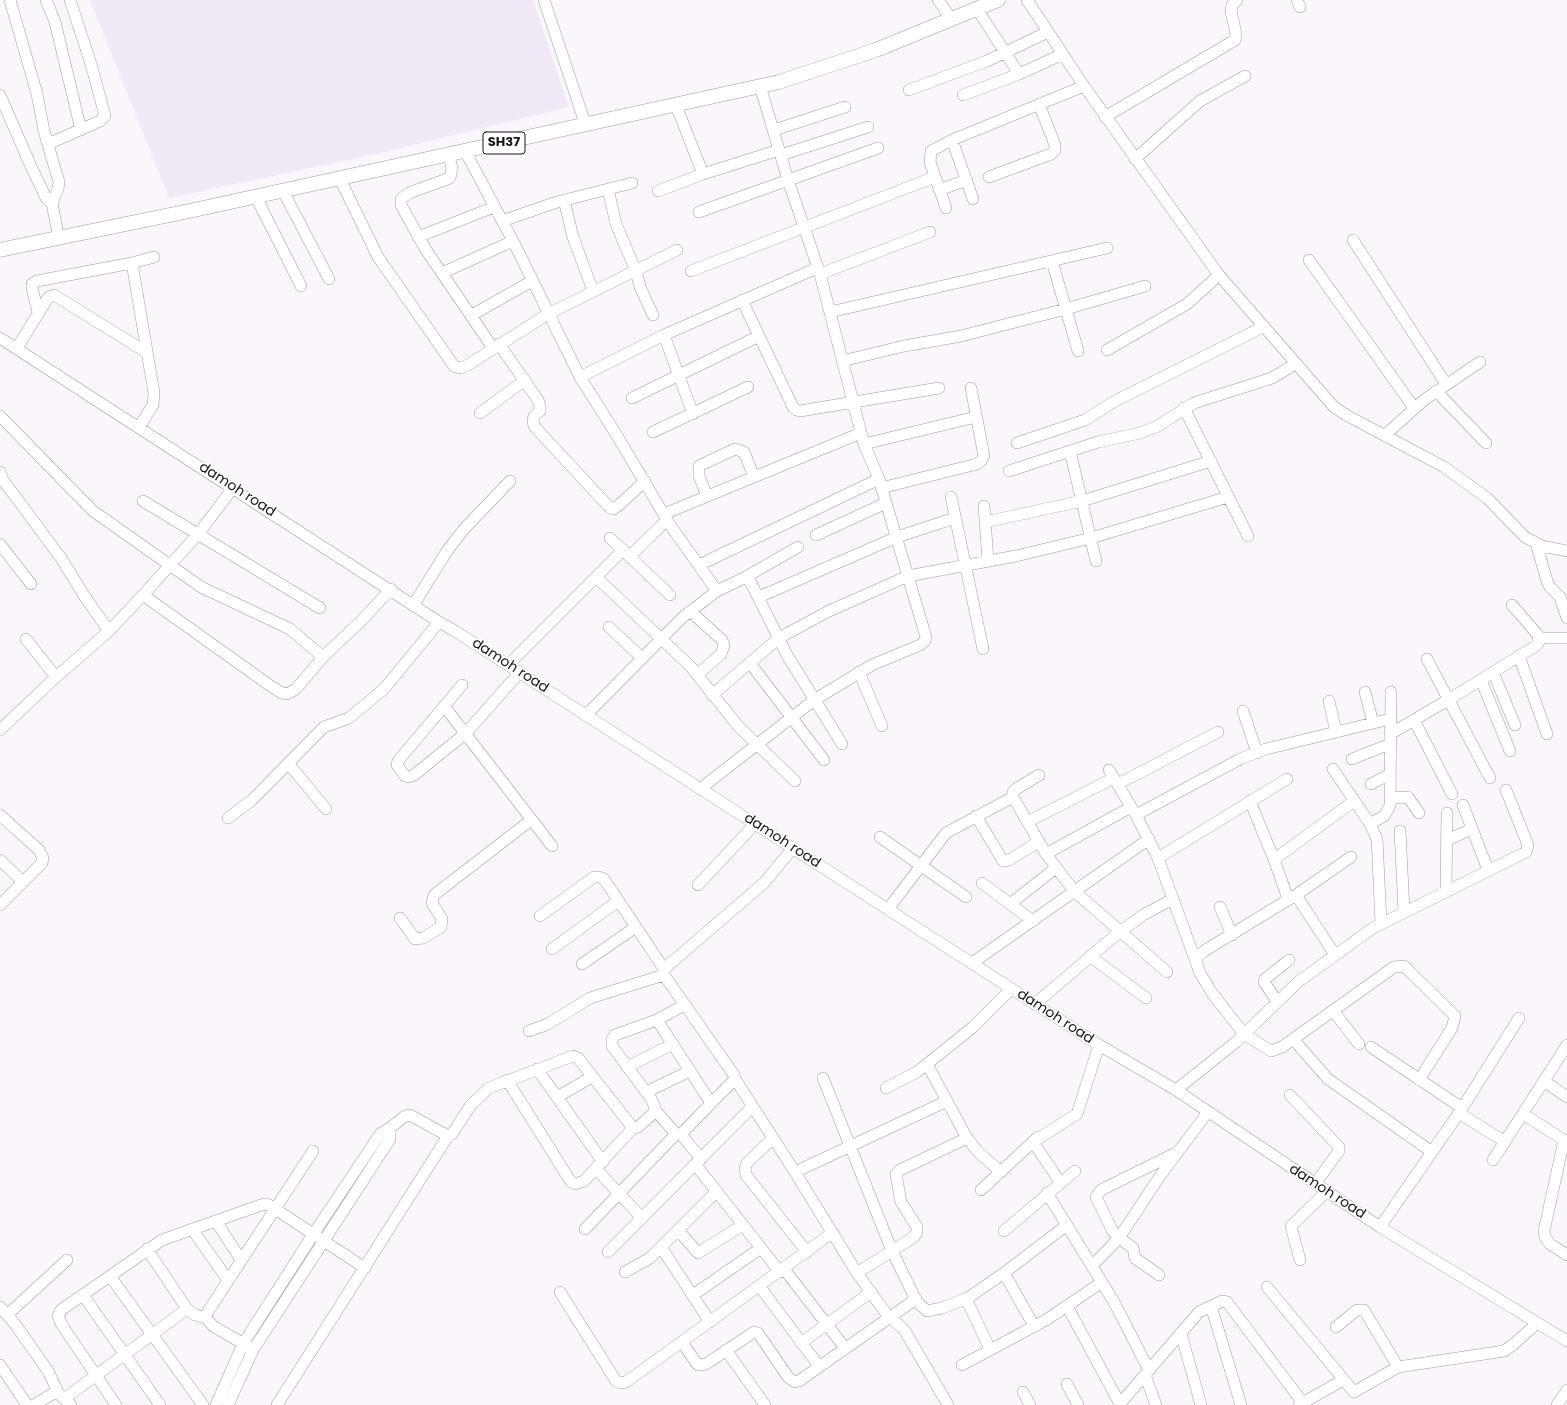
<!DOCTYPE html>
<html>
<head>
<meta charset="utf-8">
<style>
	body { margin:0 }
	canvas { display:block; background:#faf6fc }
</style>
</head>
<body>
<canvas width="1567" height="1405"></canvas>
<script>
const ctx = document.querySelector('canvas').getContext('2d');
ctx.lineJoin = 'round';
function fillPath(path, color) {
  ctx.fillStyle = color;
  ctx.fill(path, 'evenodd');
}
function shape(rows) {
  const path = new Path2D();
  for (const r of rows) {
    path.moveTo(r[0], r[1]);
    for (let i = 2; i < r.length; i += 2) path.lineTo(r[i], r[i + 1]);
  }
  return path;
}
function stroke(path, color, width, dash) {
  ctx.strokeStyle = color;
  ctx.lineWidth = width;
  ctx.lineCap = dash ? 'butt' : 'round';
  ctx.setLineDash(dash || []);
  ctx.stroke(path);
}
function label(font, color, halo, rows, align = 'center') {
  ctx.font = font + ' Poppins,sans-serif';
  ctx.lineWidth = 3.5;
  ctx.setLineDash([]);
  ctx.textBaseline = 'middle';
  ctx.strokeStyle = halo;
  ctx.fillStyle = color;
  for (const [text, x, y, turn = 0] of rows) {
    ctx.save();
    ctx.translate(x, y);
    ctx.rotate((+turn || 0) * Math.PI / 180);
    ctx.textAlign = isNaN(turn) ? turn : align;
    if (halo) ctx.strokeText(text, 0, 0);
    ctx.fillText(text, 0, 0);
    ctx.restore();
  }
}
const built = shape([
	[90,0,533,0,569,107,372,155,169,198]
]);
const minor = shape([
	[10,0,37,94,44,131,59,182,58,189,52,203],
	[46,0,55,22,81,130],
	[544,0,583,117],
	[938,0,948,14],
	[1027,0,1084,86,1219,275,1334,407,1346,415,1444,467,1487,498,1525,537,1542,546,1567,551],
	[1297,0,1300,7],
	[977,9,1019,74],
	[909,90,987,61,1048,32],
	[0,95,29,162,46,198,52,203,57,229],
	[963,95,1019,74,1063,54],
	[676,105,703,174],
	[1105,117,1235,40,1236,34,1231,11,1232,5,1237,0],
	[774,130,845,107],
	[952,140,973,199],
	[48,144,100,121,105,116,91,64,70,0],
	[465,151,513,241,580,377,616,434,670,525,717,591],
	[449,155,452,169,450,178,409,193,401,199,401,205,426,250,493,348],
	[781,155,868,127],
	[1135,159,1200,101,1245,76],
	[989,177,1051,154,1055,150,1055,145,1039,104],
	[340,179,378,257,454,366,460,368,468,365,548,314,677,250],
	[608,189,616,224,636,271,640,287,653,315],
	[939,190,967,180],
	[283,191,329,279],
	[658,191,703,174,779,150],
	[256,197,301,286],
	[564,200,573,237,593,291],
	[946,208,930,162,931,151,952,140,1084,86],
	[699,212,878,148],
	[502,221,557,202,632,183],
	[418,237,494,207],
	[1353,240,1446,384],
	[1309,260,1414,408],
	[1052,261,1078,351],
	[132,263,154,393,153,405,139,427],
	[691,271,935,177],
	[442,273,513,241],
	[820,274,930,232],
	[742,300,793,407,796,410,800,411,939,388],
	[38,312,32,288,32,284,37,281,132,263,154,257],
	[830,312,1107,248],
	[472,315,532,281],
	[664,335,693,414],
	[0,338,439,622,455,631,1099,1045,1176,1090,1380,1227,1567,1341],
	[499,344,538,400,540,406,540,411,534,416,533,421,534,426,609,507,613,509,618,506,645,481],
	[17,348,46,301,49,297,54,295,146,352],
	[1107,350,1187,304,1219,275],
	[842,361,904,346,961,336,1066,309,1145,286],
	[580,377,664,335,817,268],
	[1436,391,1486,443],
	[632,398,759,336],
	[1184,408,1248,536],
	[480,413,525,380],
	[0,416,93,511,201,587,290,629,323,657],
	[653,432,748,387],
	[1385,435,1424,400,1480,362],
	[1017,443,1085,420,1115,401,1263,327],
	[864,444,976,417],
	[1070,451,1096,561],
	[1009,471,1098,442,1140,433,1156,427,1194,403,1272,378,1295,364],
	[0,472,3,480,61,558,85,597,109,631],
	[881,488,977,464,981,461,984,456,971,388],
	[707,496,699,476,699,466,735,449,744,452,754,477],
	[951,497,983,649],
	[143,501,320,608],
	[984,506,988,561],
	[664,514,861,433],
	[985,522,1082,501,1211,461],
	[816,535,886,503],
	[610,538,670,595],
	[1536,543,1547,581,1550,587,1560,597,1567,618],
	[0,544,31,584],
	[630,556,667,520],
	[699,565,879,479],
	[596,577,691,667,738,726,795,781],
	[744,578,798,547],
	[143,595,272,687,282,693,287,694,296,689,323,657,362,620,391,589],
	[759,597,897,537,955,518],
	[414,604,447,551,464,529,510,481],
	[690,611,722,640,724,645,721,654,697,675],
	[609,627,642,658],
	[1539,638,1567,638],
	[26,639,56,677],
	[1519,656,1547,734],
	[1427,659,1490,778],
	[750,663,824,760],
	[508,665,623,550],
	[859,672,882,726],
	[1493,672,1515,725],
	[1481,680,1510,751],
	[462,685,398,761,397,765,405,776,409,777,414,775,466,733,520,672],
	[1365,692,1373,723],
	[712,695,779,638,829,611,908,576,1016,556,1091,538,1228,497],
	[1329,701,1336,732],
	[444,706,552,846],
	[1243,711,1257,753],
	[586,715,683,617,717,591,744,578,748,579,751,583,787,655,842,744],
	[1414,720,1452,794],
	[0,730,56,677,109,631,143,595,199,533,233,488],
	[1390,734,1448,700,1537,645,1539,642,1538,635,1512,605],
	[1352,759,1390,744],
	[288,763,326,809],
	[1333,769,1370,824,1377,839,1381,923],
	[1109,770,1136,815,1158,858,1196,962],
	[1039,775,1016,789,1013,792,1013,797,1046,854,1074,891,1167,972],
	[1118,784,1218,732],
	[1371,784,1390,774],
	[700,789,814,700,872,665,920,645,925,641,926,637,879,479,864,444,820,274,788,180,760,86],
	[1390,798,1408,797,1419,813],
	[1250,801,1275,862],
	[1463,805,1488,870],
	[0,815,39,850,43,858,42,863,0,905],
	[1136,815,1240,759,1266,749,1390,719],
	[976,816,1003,861,1009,860,1038,842],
	[228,818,252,800,324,727,349,718,384,689,439,622],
	[1027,822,1114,778],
	[1370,824,1384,816,1390,806,1391,692],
	[1400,831,1404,911],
	[880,837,966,897],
	[1447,840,1472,829],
	[1046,854,1131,807],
	[1351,857,1296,895,1204,951,1197,957,1196,962,1200,973,1212,993,1244,1034,1271,1051,1282,1047,1394,967,1404,966,1455,1016,1452,1028,1419,1080],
	[1158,858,1287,779],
	[0,860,23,882],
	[982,883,1033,921],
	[698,885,755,824],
	[1446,890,1447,813],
	[1296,895,1335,955],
	[1288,899,1275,862,1276,858,1354,801],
	[1010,904,1056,868],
	[1220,907,1232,935],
	[888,909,946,833,1013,797],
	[540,916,594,877,599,877,604,879,664,969],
	[400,918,415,939,423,938,441,927,442,919,432,903,434,895,531,820],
	[552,949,618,901],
	[1090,956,1146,998],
	[972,963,1149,839],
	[582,964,636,927],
	[1277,1001,1264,982,1265,979,1289,960],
	[1035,1004,1111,939,1143,915,1173,899],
	[1333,1011,1359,1044],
	[657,1020,711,1103],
	[529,1031,548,1024,590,998,664,975],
	[1293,1039,1328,1079,1432,1152],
	[1371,1047,1462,1108],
	[927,1064,967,1138,979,1153,1001,1172],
	[627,1067,673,1044],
	[537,1069,603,1162],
	[823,1078,892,1251,917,1302,927,1311,942,1308,968,1298],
	[735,1079,795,1172,857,1273,885,1312,905,1331,948,1405],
	[507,1080,571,1182,575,1184,584,1181,633,1128],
	[1544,1081,1567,1097],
	[886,1088,917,1072,927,1064,973,1027,1011,989],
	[1176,1090,1236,1042,1298,982,1373,928,1526,852,1528,845,1506,790],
	[646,1092,690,1071],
	[1290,1095,1339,1147,1339,1151,1315,1184],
	[557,1097,592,1077],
	[656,1111,652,1100,612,1046,612,1039,615,1035,657,1020,684,1005],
	[1459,1113,1505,1142],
	[1523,1114,1567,1142],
	[681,1134,701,1159],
	[773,1138,747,1163,745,1169,746,1175,807,1252],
	[1564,1140,1544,1231,1545,1237,1550,1244,1567,1255],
	[1493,1160,1567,1045],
	[695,1164,780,1272],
	[596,1169,642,1218],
	[795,1172,947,1101],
	[1060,1182,1033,1142,1077,1114,1099,1045],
	[981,1190,1038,1137],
	[1047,1193,1114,1302,1149,1370],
	[216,1221,241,1260],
	[1380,1227,1459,1113,1519,1018],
	[192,1229,228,1280],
	[585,1229,676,1134],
	[678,1230,698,1253,743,1225],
	[1004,1231,1075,1171],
	[661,1247,710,1322],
	[147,1249,187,1309,195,1315,206,1318],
	[608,1252,752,1107],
	[1300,1260,1291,1226,1326,1192],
	[1092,1266,1119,1238,1160,1176,1208,1112],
	[784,1269,845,1348],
	[625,1272,650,1258,717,1191],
	[857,1273,914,1237,917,1232,917,1227,901,1202,896,1174,900,1170,967,1138],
	[1004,1273,1034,1326],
	[1159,1275,1135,1258,1133,1248,1119,1238,1112,1230,1096,1197,1101,1190,1178,1152],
	[110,1276,203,1405],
	[760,1287,819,1366],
	[1267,1287,1354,1392,1398,1367,1504,1351,1514,1344,1537,1323],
	[560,1292,616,1381,620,1383,626,1382,832,1233],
	[83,1295,160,1405],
	[693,1295,761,1248],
	[1067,1306,1120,1404],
	[1211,1306,1241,1405],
	[0,1307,15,1324,48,1371,59,1394],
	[7,1315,67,1260],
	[1336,1327,1357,1310,1364,1310,1398,1367],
	[1181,1333,1201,1405],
	[682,1342,697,1364,700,1365,706,1364,754,1332,758,1333,788,1377,795,1382,799,1381,916,1299],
	[801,1343,871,1292],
	[249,1347,213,1326,206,1318,207,1313,313,1151],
	[990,1349,967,1301,968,1298,1004,1273,1067,1225],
	[726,1350,765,1405],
	[0,1365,27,1405],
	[962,1365,1046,1320,1102,1282],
	[1145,1375,1156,1405],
	[1067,1384,1078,1405],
	[1023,1392,1030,1405],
	[65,1398,187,1309],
	[34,1405,54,1393,59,1394,71,1405],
	[116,1405,62,1325,58,1316,61,1310,162,1240,264,1204,269,1205,365,1268],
	[216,1405,243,1344,314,1233,380,1134,390,1128,405,1116,410,1115,448,1136,452,1134,471,1105,489,1088,573,1056,578,1058,633,1128,638,1127,656,1111,676,1134,681,1134,735,1079,734,1075,664,975,664,969,764,883,793,848],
	[228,1405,253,1350,390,1139,390,1128],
	[277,1405,448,1136],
	[1119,1405,1199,1312,1222,1301,1227,1302,1303,1403],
	[1299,1405,1343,1380],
	[1557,1405,1567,1390]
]);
const major = shape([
	[0,250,194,210,779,82,876,50,998,0]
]);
const shields = [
	[504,143,42]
];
const shieldNames = [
	["SH37",504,143]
];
const streetNames = [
	["damoh road",237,490,33],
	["damoh road",510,666,33],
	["damoh road",782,841,33],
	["damoh road",1055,1017,33],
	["damoh road",1327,1192,33]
];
fillPath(built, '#f1eaf6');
stroke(minor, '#9e9ba0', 12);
stroke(major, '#9e9ba0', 15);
stroke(minor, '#fff', 11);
stroke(major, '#fff', 14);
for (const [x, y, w] of shields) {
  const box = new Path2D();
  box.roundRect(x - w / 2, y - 11, w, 22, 3);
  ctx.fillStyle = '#fff';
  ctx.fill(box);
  stroke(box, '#171618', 1);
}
label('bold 13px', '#171618', null, shieldNames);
label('14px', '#171618', '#fff', streetNames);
</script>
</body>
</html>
